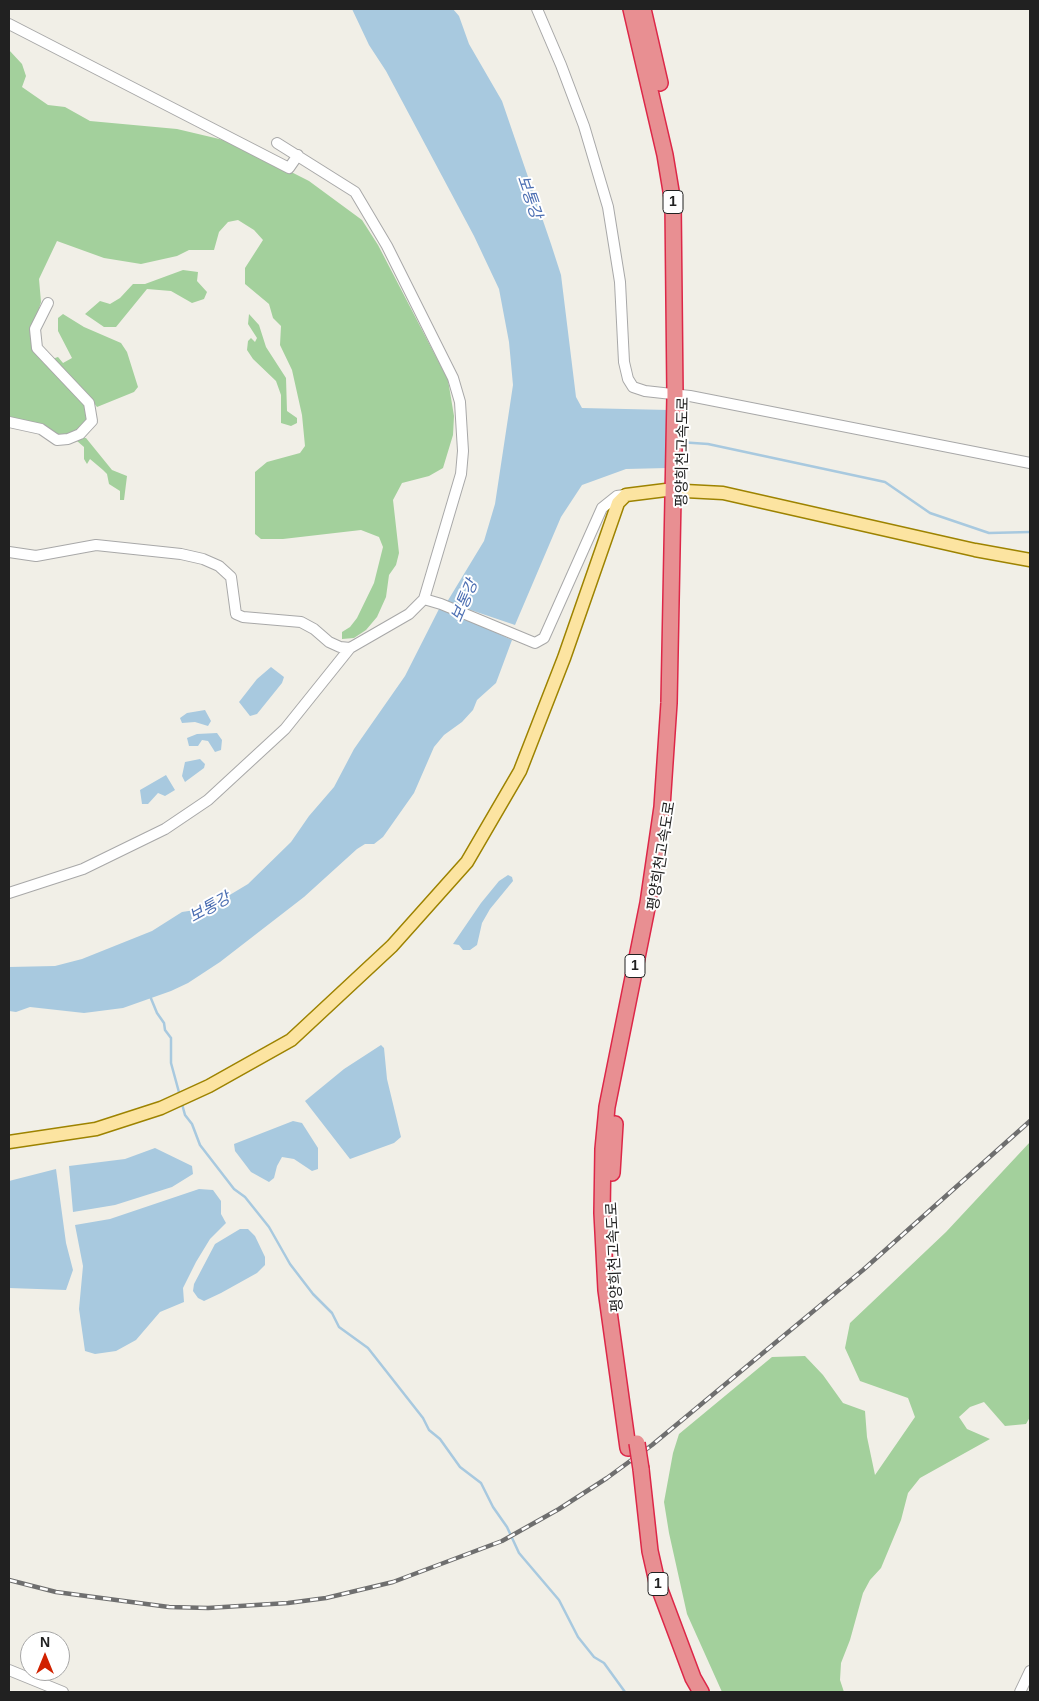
<!DOCTYPE html>
<html>
<head>
<meta charset="utf-8">
<style>
	body { margin:0 }
	#map { position:relative; width:1039px; height:1701px; overflow:hidden; background:#f1efe7; font-family:Helvetica,sans-serif }
	canvas { display:block }
	.frame { position:absolute; inset:0; border:10px solid #212121; pointer-events:none }
	.north { position:absolute; left:20px; top:1631px; width:50px; height:50px; box-sizing:border-box; background:#fff; border:1px solid #a6a6a6; border-radius:50%; rotate:0deg; font-size:14px; font-weight:700; line-height:20px; text-align:center; color:#212121 }
	.north::after { content:''; display:block; margin:auto; width:18px; height:22px; background:#d12200; clip-path:polygon(50% 0,100% 100%,50% 72%,0 100%) }
</style>
</head>
<body>
<div id="map">
<canvas width="1039" height="1701"></canvas>
<div class="frame"></div>
<div class="north">N</div>
</div>
<script>
const ctx = document.querySelector('canvas').getContext('2d');
ctx.lineJoin = 'round';
function fillPath(path, color) {
  ctx.fillStyle = color;
  ctx.fill(path, 'evenodd');
}
function shape(rows) {
  const path = new Path2D();
  for (const r of rows) {
    path.moveTo(r[0], r[1]);
    for (let i = 2; i < r.length; i += 2) path.lineTo(r[i], r[i + 1]);
  }
  return path;
}
function stroke(path, color, width, dash) {
  ctx.strokeStyle = color;
  ctx.lineWidth = width;
  ctx.lineCap = dash ? 'butt' : 'round';
  ctx.setLineDash(dash || []);
  ctx.stroke(path);
}
function label(font, color, halo, rows, align = 'center') {
  ctx.font = font + ' Helvetica,"Noto Sans KR",sans-serif';
  ctx.lineWidth = 4;
  ctx.setLineDash([]);
  ctx.textBaseline = 'middle';
  ctx.strokeStyle = halo;
  ctx.fillStyle = color;
  for (const [text, x, y, turn = 0] of rows) {
    ctx.save();
    ctx.translate(x, y);
    ctx.rotate((+turn || 0) * Math.PI / 180);
    ctx.textAlign = isNaN(turn) ? turn : align;
    if (halo) ctx.strokeText(text, 0, 0);
    ctx.fillText(text, 0, 0);
    ctx.restore();
  }
}
const forest = shape([
	[9,50,22,64,26,76,22,87,48,105,65,107,90,121,177,129,232,142,309,181,362,220,378,245,448,380,454,416,453,435,443,468,429,476,402,483,393,500,399,553,396,565,389,575,386,597,377,617,366,630,354,638,342,639,342,632,350,627,357,618,374,583,383,547,379,537,361,530,283,539,261,539,255,534,255,472,267,462,300,453,305,446,302,415,292,370,280,345,281,326,273,318,269,304,245,284,245,268,263,240,254,230,238,220,228,222,219,232,214,250,189,250,177,256,141,264,104,258,57,241,39,279,41,302,31,335,34,349,86,404,88,418,82,429,62,437,9,417],
	[183,270,198,272,197,281,207,292,204,299,192,303,171,291,147,289,116,327,104,327,85,314,100,301,110,304,120,298,133,284,145,284],
	[63,314,84,327,121,343,127,352,138,387,134,392,97,407,83,389,52,359,58,357,63,363,72,358,58,331,58,318],
	[249,314,259,325,266,347,286,378,287,411,297,418,297,423,291,426,281,423,281,395,276,381,253,359,247,350,248,341,251,338,255,342,257,338,248,324],
	[80,438,86,438,112,470,127,476,124,500,120,500,120,491,109,484,107,474,103,470,90,459,87,464,84,459,84,447,77,441],
	[1030,1142,1030,1417,1026,1424,1005,1426,984,1402,970,1407,959,1417,967,1429,990,1439,920,1478,908,1493,901,1520,881,1568,870,1580,863,1593,850,1640,841,1663,840,1680,844,1692,722,1692,687,1614,669,1533,664,1502,673,1453,679,1434,772,1357,805,1356,823,1375,843,1403,865,1411,867,1437,875,1475,915,1417,908,1398,860,1381,845,1348,850,1323,946,1232]
]);
const water = shape([
	[352,9,453,9,459,16,469,44,502,101,551,244,561,275,576,397,582,408,669,410,667,468,626,469,582,485,561,517,515,625,447,602,484,541,495,504,513,385,509,342,499,289,474,236,386,71,369,45],
	[440,607,512,640,496,683,477,700,473,710,462,722,444,735,434,747,414,793,383,837,374,844,365,844,357,849,304,897,220,962,188,983,171,991,123,1008,84,1013,30,1007,16,1012,9,1011,9,967,55,966,82,959,152,931,182,912,195,910,228,896,248,884,291,842,309,816,334,787,354,749,405,676],
	[271,667,284,677,282,683,257,714,250,716,239,702,257,679],
	[205,710,211,721,208,726,195,722,182,723,180,718,187,713],
	[217,733,222,740,221,750,215,752,208,741,202,740,198,746,189,746,187,738,197,734],
	[200,759,205,764,204,768,185,782,182,776,185,762],
	[166,775,175,790,165,796,158,793,148,804,142,804,140,790],
	[508,875,512,877,513,881,490,909,482,923,477,945,470,950,463,950,459,945,453,944,481,903,499,881],
	[381,1045,384,1048,387,1079,401,1137,394,1143,350,1159,305,1101,344,1069],
	[293,1121,302,1123,318,1148,318,1169,312,1171,294,1159,282,1157,277,1166,274,1178,269,1182,251,1172,235,1151,234,1144],
	[155,1148,192,1166,193,1174,172,1187,115,1205,73,1212,69,1166,125,1159],
	[56,1169,66,1243,73,1270,66,1290,9,1288,9,1181],
	[199,1189,213,1190,221,1201,221,1214,226,1223,210,1239,196,1262,183,1288,184,1302,160,1312,136,1340,116,1351,95,1354,85,1351,79,1309,83,1266,75,1225,110,1219],
	[240,1229,248,1229,255,1236,265,1257,265,1265,257,1273,221,1293,204,1301,198,1298,193,1291,194,1284,215,1244]
]);
const stream = shape([
	[679,442,708,444,885,482,930,513,989,533,1030,532],
	[150,996,157,1013,164,1023,165,1030,171,1038,171,1063,180,1096],
	[182,1104,185,1115,192,1124,200,1145,234,1189,245,1197,269,1227,290,1264,313,1294,332,1313,339,1327,368,1348,423,1418,429,1430,440,1439,460,1467,481,1483,493,1507,507,1527,519,1553,559,1600,578,1637,594,1657,604,1663,625,1692]
]);
const minor = shape([
	[537,9,561,65,584,126,608,207,620,282,624,362,628,379,633,387,645,391,690,396,1030,463],
	[9,24,289,168,298,155],
	[277,143,355,192,387,246,453,378,460,402,463,451,461,474,424,599,441,604,535,643,544,638,602,508,617,496,624,495],
	[9,422,41,429,57,440,68,439,80,434,92,421,89,403,37,348,35,329,48,303],
	[9,552,36,556,96,545,181,554,203,559,219,566,231,577,236,614,243,617,301,622,314,629,329,642,340,647,350,648],
	[9,893,83,869,165,829,208,800,285,729,350,648,409,614,424,599],
	[9,1670,63,1692],
	[1020,1692,1030,1671]
]);
const major = shape([
	[9,1142,96,1129,161,1108,209,1086,291,1040,392,946,467,862,520,771,564,658,618,503,626,495,666,490,723,493,975,550,1030,560]
]);
const highway = shape([
	[643,9,660,83],
	[612,1173,615,1124],
	[628,1448,606,1290,602,1213,603,1149,607,1107,648,903,662,807,669,703,675,395,673,203,665,155,631,9],
	[641,1469,650,1551,657,1582,693,1678,701,1692]
]);
const rail = shape([
	[9,1580,56,1592,169,1607,208,1608,288,1603,326,1598,393,1582,502,1541,559,1509,607,1478,652,1445,863,1270,1030,1121]
]);
const highwayBridge = shape([
	[637,1443,641,1469]
]);
const shields = [
	[673,202,20],
	[635,966,20],
	[658,1584,20]
];
const shieldNames = [
	["1",673,202],
	["1",635,966],
	["1",658,1584]
];
const streetNames = [
	["평양희천고속도로",683,452,-89],
	["평양희천고속도로",662,856,-81],
	["평양희천고속도로",615,1257,-93]
];
const waterNames = [
	["보통강",529,197,71],
	["보통강",465,601,-67],
	["보통강",210,908,-29]
];
fillPath(forest, '#a3d09c');
fillPath(water, '#a8c9df');
stroke(stream, '#a8c9df', 2.5);
stroke(minor, '#a8a8a8', 12);
stroke(major, '#9d8300', 15);
stroke(highway, '#dd2748', 18);
stroke(minor, '#fff', 10);
stroke(major, '#fce4a1', 12);
stroke(highway, '#e88f92', 15);
stroke(rail, '#6f6f6f', 4.5);
stroke(rail, '#fff', 2.5, [8]);
stroke(highwayBridge, '#dd2748', 18, []);
stroke(highwayBridge, '#e88f92', 15);
for (const [x, y, w] of shields) {
  const box = new Path2D();
  box.roundRect(x - w / 2, y - 11.5, w, 23, 4);
  ctx.fillStyle = '#fff';
  ctx.fill(box);
  stroke(box, '#212121', 1);
}
label('bold 14px', '#212121', null, shieldNames);
label('15px', '#212121', '#fff', streetNames);
label('italic 16px', '#4b6eb2', '#fff', waterNames);
</script>
</body>
</html>
